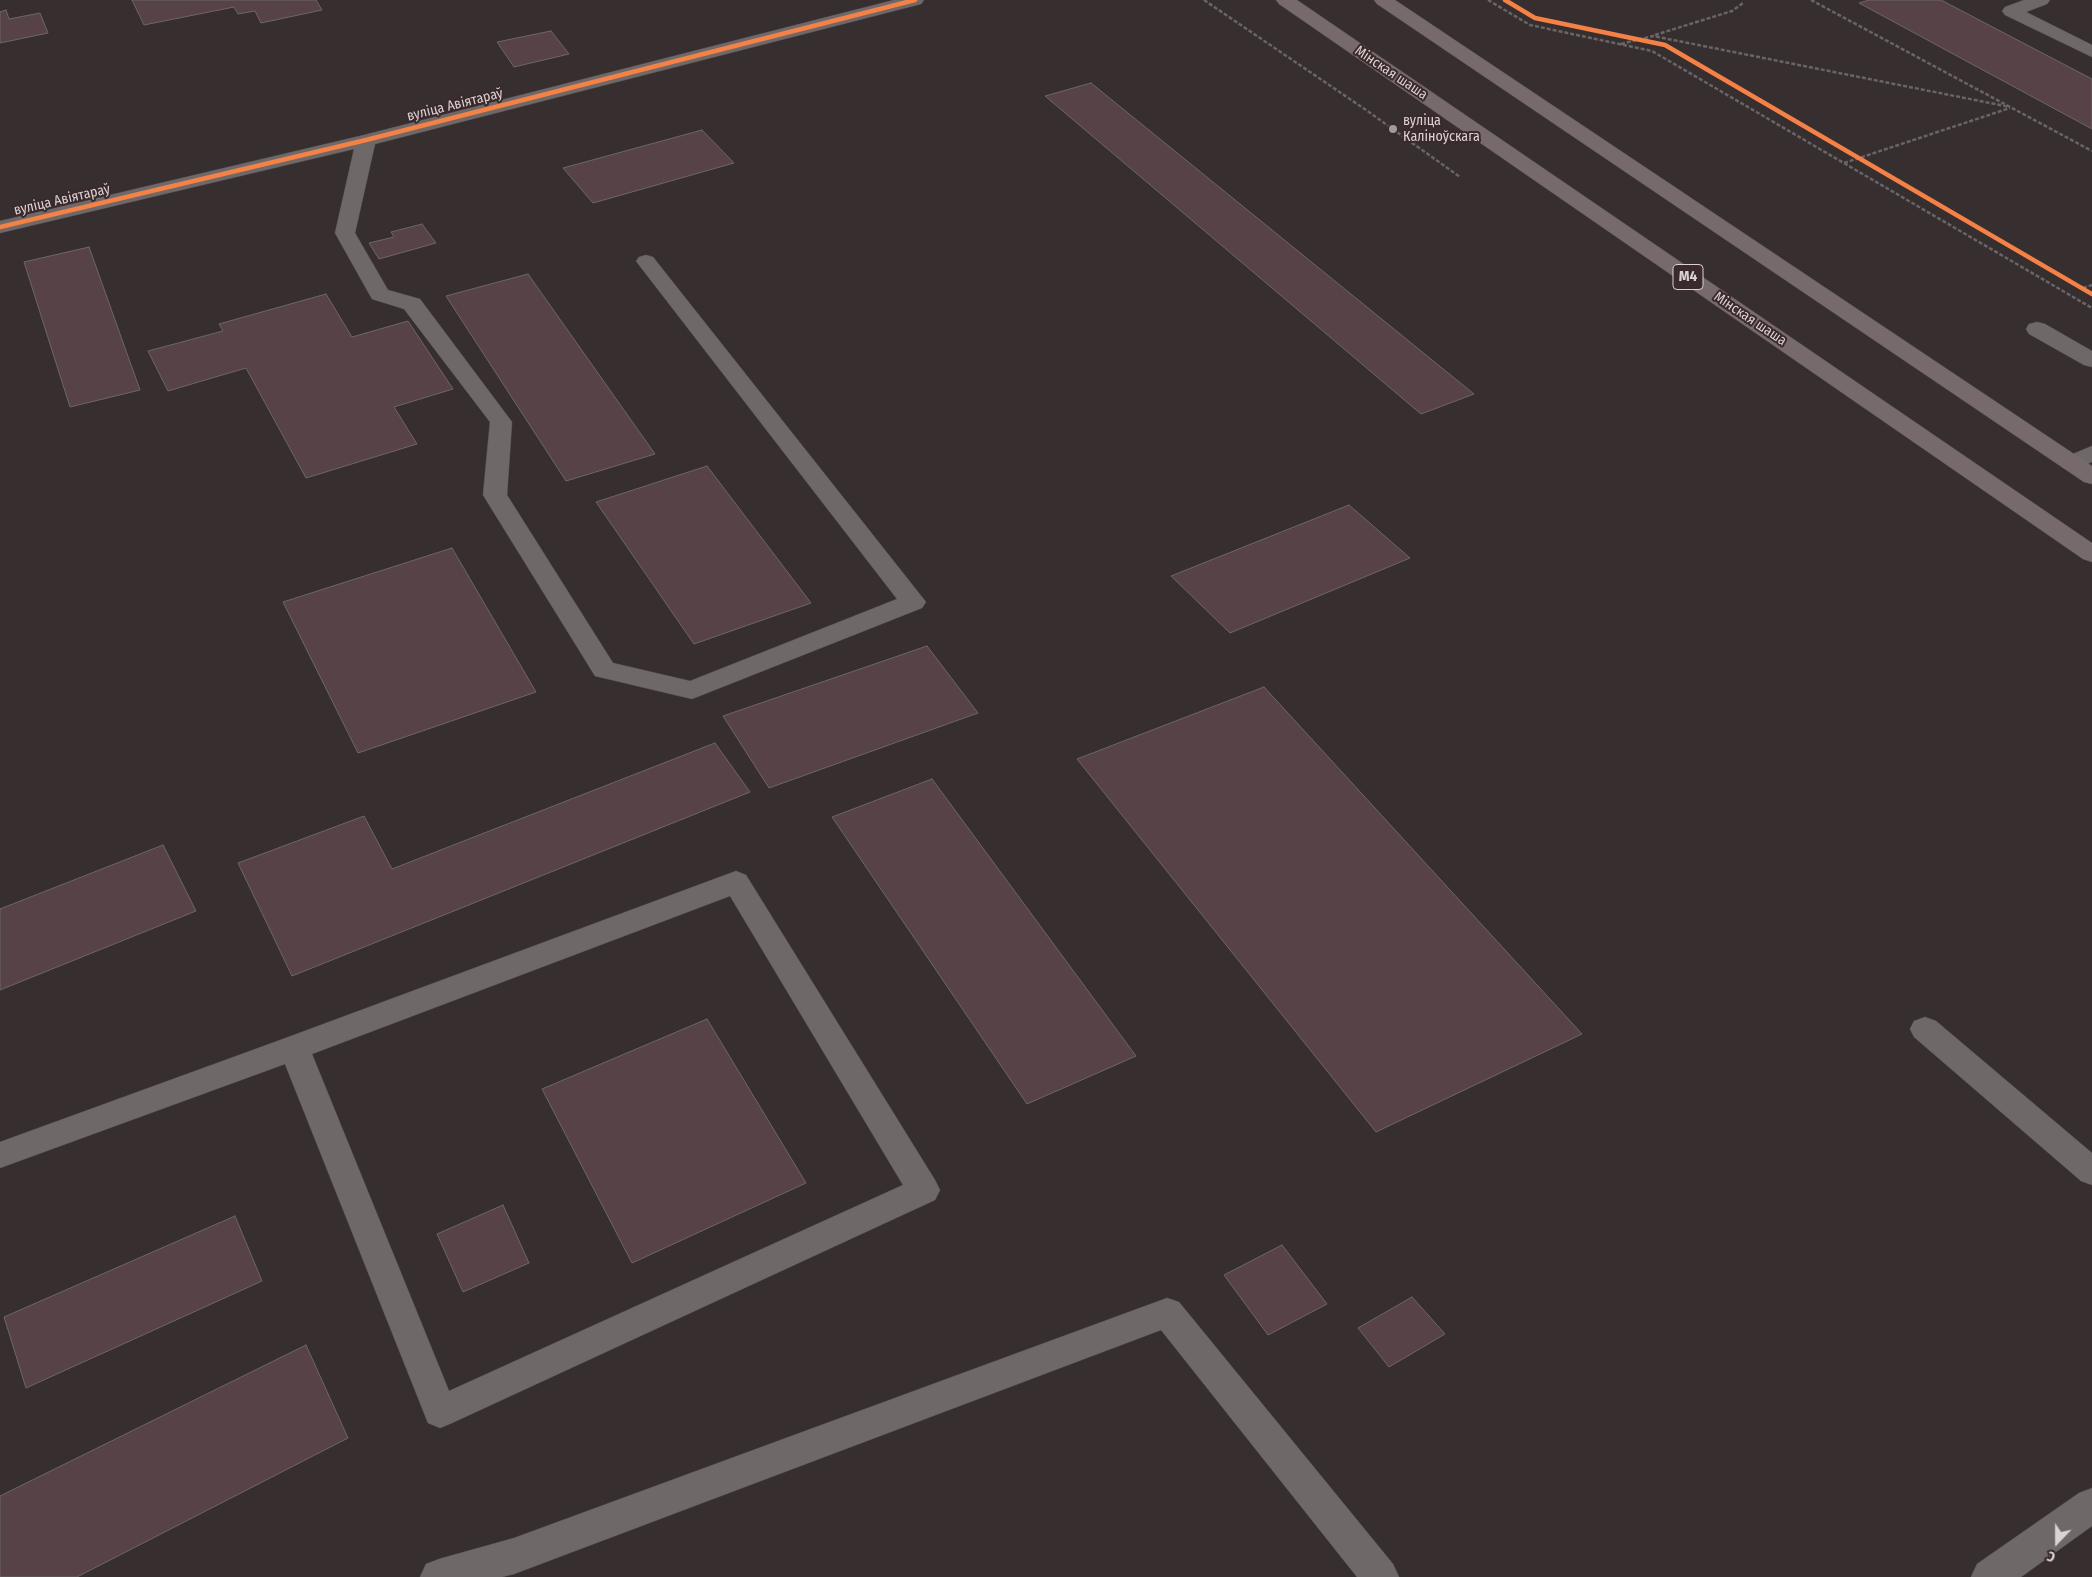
<!DOCTYPE html>
<html>
<head>
<meta charset="utf-8">
<style>
	body { margin:0 }
	#map { position:relative; width:2092px; height:1577px; overflow:hidden; background:#362e2f; font-family:"Fira Sans Condensed",sans-serif }
	canvas { display:block }
	.north { position:absolute; left:2032px; top:1517px; width:50px; height:50px; -webkit-text-stroke:4px #3a2a2c; paint-order:stroke; rotate:202deg; font-size:14px; font-weight:700; line-height:20px; text-align:center; color:#ddd2d3 }
	.north::after { content:''; display:block; margin:auto; width:18px; height:22px; background:#ddd2d3; clip-path:polygon(50% 0,100% 100%,50% 72%,0 100%) }
</style>
</head>
<body>
<div id="map">
<canvas width="2092" height="1577"></canvas>
<div class="north">С</div>
</div>
<script>
const ctx = document.querySelector('canvas').getContext('2d');
ctx.lineJoin = 'round';
function fillPath(path, color) {
  ctx.fillStyle = color;
  ctx.fill(path, 'evenodd');
}
function shape(rows) {
  const path = new Path2D();
  for (const r of rows) {
    path.moveTo(r[0], r[1]);
    for (let i = 2; i < r.length; i += 2) path.lineTo(r[i], r[i + 1]);
  }
  return path;
}
function stroke(path, color, width, dash) {
  ctx.strokeStyle = color;
  ctx.lineWidth = width;
  ctx.lineCap = dash ? 'butt' : 'round';
  ctx.setLineDash(dash || []);
  ctx.stroke(path);
}
function label(font, color, halo, rows, align = 'center') {
  ctx.font = font + ' "Fira Sans Condensed",sans-serif';
  ctx.lineWidth = 4;
  ctx.setLineDash([]);
  ctx.textBaseline = 'middle';
  ctx.strokeStyle = halo;
  ctx.fillStyle = color;
  for (const [text, x, y, turn = 0] of rows) {
    ctx.save();
    ctx.translate(x, y);
    ctx.rotate((+turn || 0) * Math.PI / 180);
    ctx.textAlign = isNaN(turn) ? turn : align;
    if (halo) ctx.strokeText(text, 0, 0);
    ctx.fillText(text, 0, 0);
    ctx.restore();
  }
}
const building = shape([
	[132,0,316,0,322,10,261,23,255,11,238,14,234,7,144,25,132,0],
	[1869,0,1941,0,2092,79,2092,129,1859,3,1869,0],
	[6,10,9,19,40,13,48,33,0,43,0,12,6,10],
	[551,31,569,54,514,67,497,42,551,31],
	[1091,83,1474,394,1421,414,1045,96,1091,83],
	[702,130,734,163,593,203,563,168,702,130],
	[422,224,436,243,379,259,369,243,394,237,391,232,422,224],
	[89,247,140,390,70,407,24,262,89,247],
	[528,274,655,454,566,481,446,296,528,274],
	[326,294,352,337,408,321,453,389,394,407,417,444,306,478,246,368,168,391,148,351,223,331,219,324,326,294],
	[707,466,811,603,694,644,596,502,707,466],
	[1349,505,1410,558,1230,633,1171,576,1349,505],
	[452,548,536,692,358,753,283,602,452,548],
	[927,646,978,713,769,788,723,716,927,646],
	[1264,687,1582,1034,1376,1132,1077,759,1264,687],
	[715,743,750,792,292,976,238,863,364,816,392,869,715,743],
	[932,779,1136,1056,1027,1104,832,817,932,779],
	[163,845,196,911,0,990,0,909,163,845],
	[707,1019,806,1183,632,1263,542,1089,707,1019],
	[503,1205,529,1263,463,1292,437,1234,503,1205],
	[235,1216,262,1281,26,1388,4,1317,235,1216],
	[1282,1245,1327,1304,1268,1335,1224,1275,1282,1245],
	[1412,1297,1445,1334,1389,1367,1358,1328,1412,1297],
	[306,1345,348,1438,77,1577,0,1577,0,1496,306,1345]
]);
const path = shape([
	[1204,0,1366,110,1460,177],
	[1488,0,1530,25,1652,51,2092,308],
	[1811,0,2092,151],
	[1655,35,1732,11,1743,3],
	[1621,44,1653,36,2010,107],
	[1844,163,2010,108],
	[2083,288,2092,285]
]);
const minor = shape([
	[894,0,924,0,921,4,375,144,355,233,388,290,420,299,512,422,507,495,613,663,690,681,897,599,639,265,636,261,639,257,646,255,653,257,926,602,922,608,692,699,595,676,483,495,490,422,404,309,372,299,335,233,354,149,0,233,0,221,364,135,894,0],
	[2024,0,2050,0,2047,4,2026,12,2092,45,2092,57,2005,15,2002,11,2005,7,2024,0],
	[2037,322,2045,324,2092,351,2092,367,2084,365,2029,334,2026,329,2029,324,2037,322],
	[2092,446,2092,462,2071,470,2063,468,2059,463,2063,458,2092,446],
	[736,871,746,875,935,1180,940,1190,935,1200,452,1423,440,1428,428,1423,285,1064,0,1168,0,1142,283,1039,736,871],
	[730,896,903,1185,449,1391,312,1054,730,896],
	[1925,1017,1936,1021,2092,1153,2092,1185,2081,1181,1914,1037,1910,1029,1914,1021,1925,1017],
	[1167,1298,1179,1302,1393,1564,1399,1577,1357,1577,1161,1330,514,1574,502,1577,420,1577,426,1564,439,1559,514,1538,1167,1298],
	[2092,1488,2092,1526,2021,1577,1971,1577,1977,1564,2079,1493,2092,1488]
]);
const major = shape([
	[1276,0,1297,0,2092,543,2092,562,2083,559,1279,4,1276,0],
	[1374,0,1395,0,2092,466,2092,484,2084,482,1377,4,1374,0]
]);
const cycleway = shape([
	[1505,0,1535,18,1665,45,2092,294],
	[0,227,366,140,915,0]
]);
const markers = [
	[1393,129,5,"#a3999a"]
];
const farStreetnames = [
	["Мінская шаша",1391,73,34],
	["вуліца Авіятараў",455,105,-14],
	["вуліца Авіятараў",62,200,-13],
	["Мінская шаша",1750,319,34]
];
const farPoinames = [
	["вуліца",1403,121],
	["Каліноўскага",1403,137]
];
const shields = [
	[1688,277,30]
];
const shieldNames = [
	["М4",1688,277]
];
fillPath(building, '#574347');
stroke(building, '#6d6667', 1);
stroke(minor, '#534b4c', 1);
stroke(major, '#534b4c', 1);
stroke(path, '#6a6465', 2.5, [4, 2]);
fillPath(minor, '#6f6869');
fillPath(major, '#776a6c');
stroke(cycleway, '#f48246', 4.5);
for (const [x, y, r, color] of markers) {
  const dot = new Path2D();
  dot.arc(x, y, r, 0, 2 * Math.PI);
  ctx.fillStyle = color;
  ctx.fill(dot);
  stroke(dot, '#3a2a2c', 2);
}
label('14px', '#ddd2d3', '#3a2a2c', farStreetnames);
label('14px', '#ddd2d3', '#3a2a2c', farPoinames, 'left');
for (const [x, y, w] of shields) {
  const box = new Path2D();
  box.roundRect(x - w / 2, y - 12.5, w, 25, 4);
  ctx.fillStyle = '#3a2a2c';
  ctx.fill(box);
  stroke(box, '#ddd2d3', 1);
}
label('bold 15px', '#ddd2d3', null, shieldNames);
</script>
</body>
</html>
